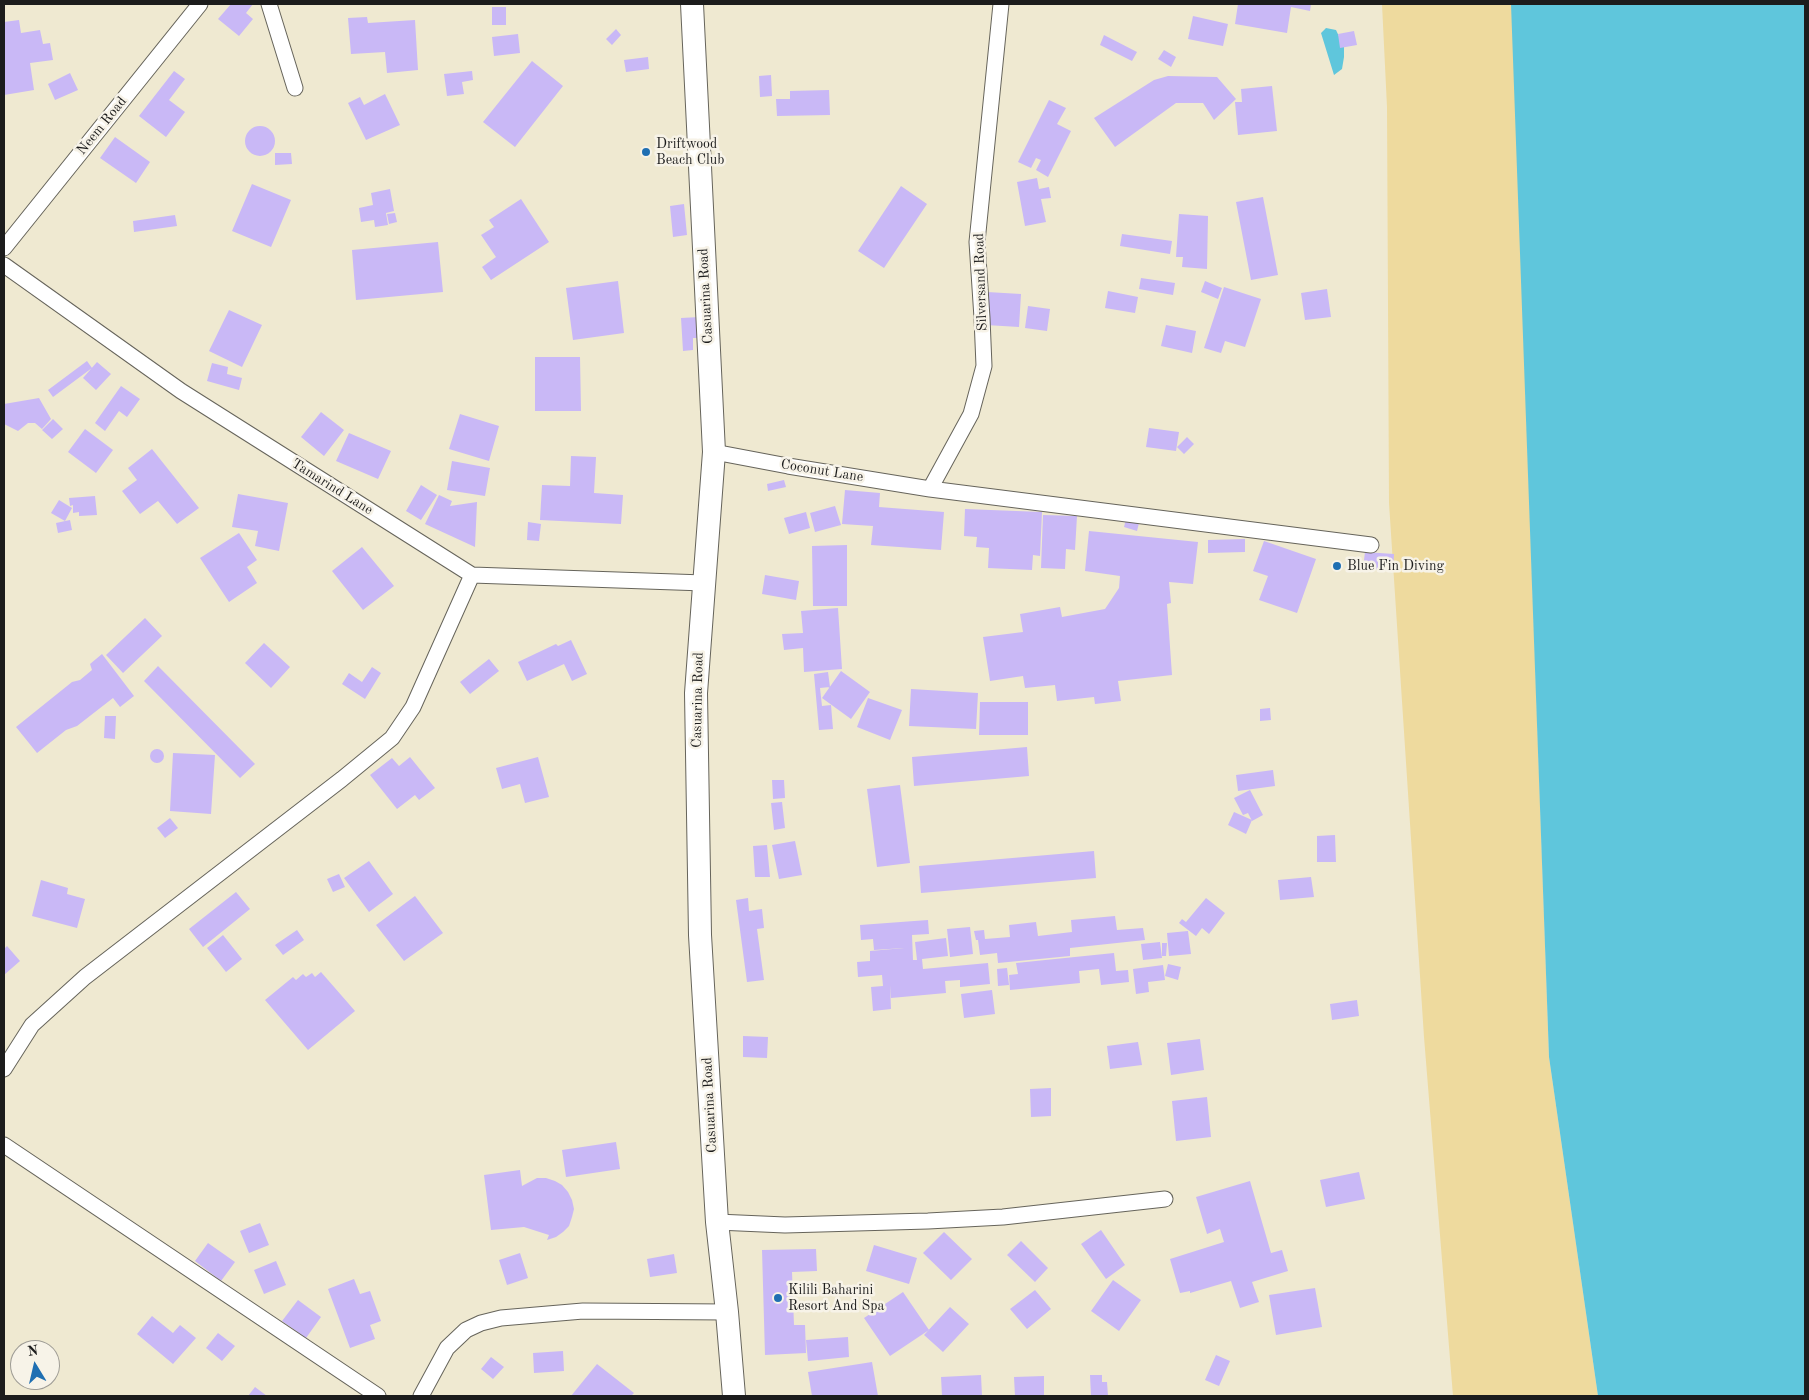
<!DOCTYPE html>
<html>
<head>
<meta charset="utf-8">
<style>
	body { margin:0 }
	#map { position:relative; width:1809px; height:1400px; overflow:hidden; background:#efe9d1; font-family:"Old Standard TT",serif }
	canvas { display:block }
	.frame { position:absolute; inset:0; border:5px solid #1c1c1c; pointer-events:none }
	.north { position:absolute; left:10px; top:1340px; width:50px; height:50px; box-sizing:border-box; background:#f7f3e8; border:1px solid #9f9d96; border-radius:50%; rotate:351deg; font-size:14px; font-weight:700; line-height:20px; text-align:center; color:#1c1c1c }
	.north::after { content:''; display:block; margin:auto; width:18px; height:22px; background:#1f6fb2; clip-path:polygon(50% 0,100% 100%,50% 72%,0 100%) }
</style>
</head>
<body>
<div id="map">
<canvas width="1809" height="1400"></canvas>
<div class="frame"></div>
<div class="north">N</div>
</div>
<script>
const ctx = document.querySelector('canvas').getContext('2d');
ctx.lineJoin = 'round';
function fillPath(path, color) {
  ctx.fillStyle = color;
  ctx.fill(path, 'evenodd');
}
function shape(rows) {
  const path = new Path2D();
  for (const r of rows) {
    if (r.length === 3) {
      path.moveTo(r[0] + r[2], r[1]);
      path.arc(r[0], r[1], r[2], 0, 2 * Math.PI);
      continue;
    }
    path.moveTo(r[0], r[1]);
    for (let i = 2; i < r.length; i += 2) path.lineTo(r[i], r[i + 1]);
  }
  return path;
}
function stroke(path, color, width, dash) {
  ctx.strokeStyle = color;
  ctx.lineWidth = width;
  ctx.lineCap = dash ? 'butt' : 'round';
  ctx.setLineDash(dash || []);
  ctx.stroke(path);
}
function label(font, color, halo, rows, align = 'center') {
  ctx.font = font + ' "Old Standard TT",serif';
  ctx.lineWidth = 5;
  ctx.setLineDash([]);
  ctx.textBaseline = 'middle';
  ctx.strokeStyle = halo;
  ctx.fillStyle = color;
  for (const [text, x, y, turn = 0] of rows) {
    ctx.save();
    ctx.translate(x, y);
    ctx.rotate((+turn || 0) * Math.PI / 180);
    ctx.textAlign = isNaN(turn) ? turn : align;
    if (halo) ctx.strokeText(text, 0, 0);
    ctx.fillText(text, 0, 0);
    ctx.restore();
  }
}
const sand = shape([
	[1382,4,1512,4,1549,1057,1598,1396,1453,1396,1424,1037,1389,503,1387,107]
]);
const water = shape([
	[1511,4,1805,4,1805,1396,1598,1396,1549,1057],
	[1326,28,1336,30,1344,47,1344,57,1342,69,1334,75,1321,33]
]);
const building = shape([
	[231,4,253,4,246,13,253,19,239,36,218,19],
	[1238,4,1311,4,1310,11,1291,7,1287,33,1235,24],
	[492,7,506,7,506,25,492,25],
	[1193,16,1228,24,1223,46,1188,39],
	[367,17,368,23,415,20,418,70,387,73,385,52,351,54,348,18],
	[19,20,21,33,40,30,43,44,50,43,53,60,30,63,34,90,4,95,4,22],
	[616,29,621,35,612,45,606,39],
	[1354,31,1357,45,1340,48,1338,34],
	[518,34,520,53,494,56,492,37],
	[1104,35,1137,52,1132,61,1100,45],
	[1164,50,1176,57,1171,67,1158,59],
	[648,57,649,69,626,72,624,60],
	[532,61,563,86,515,147,483,122],
	[174,71,185,79,169,100,185,112,166,137,139,116],
	[472,71,473,80,462,82,464,94,447,96,444,74],
	[70,73,78,90,55,100,48,84],
	[771,75,772,96,760,97,759,76],
	[1168,76,1217,77,1236,99,1214,120,1203,103,1176,103,1115,147,1094,118,1154,80],
	[1272,86,1277,131,1238,135,1235,102,1242,102,1241,89],
	[829,90,830,115,777,116,776,99,790,99,790,91],
	[385,94,400,125,366,140,348,103,360,97,364,105],
	[1049,100,1066,108,1057,124,1071,131,1048,177,1036,170,1041,160,1036,158,1031,168,1018,162],
	[260,141,15],
	[115,137,150,162,136,183,100,158],
	[275,153,291,153,292,164,275,165],
	[1037,178,1039,189,1049,187,1051,198,1041,199,1046,222,1025,226,1017,182],
	[252,184,291,200,271,247,232,231],
	[901,186,927,204,884,268,858,251],
	[390,189,394,211,386,213,388,225,375,227,374,220,361,222,359,208,373,205,371,193],
	[1263,197,1278,275,1251,280,1236,202],
	[521,199,549,242,491,280,482,267,496,257,481,235,494,227,489,220],
	[684,204,687,235,673,237,670,206],
	[395,213,397,222,389,224,387,214],
	[1179,214,1208,216,1207,269,1182,267,1183,257,1176,257],
	[175,215,177,226,134,232,133,221],
	[1122,234,1172,241,1170,254,1120,246],
	[438,242,443,292,356,300,352,250],
	[1141,278,1175,283,1173,295,1139,289],
	[618,281,624,333,573,340,566,288],
	[1205,281,1222,288,1218,299,1201,292],
	[1224,287,1261,299,1245,347,1225,341,1221,353,1204,348],
	[1327,289,1331,317,1305,320,1301,293],
	[1108,291,1138,297,1135,313,1105,308],
	[987,292,1021,294,1019,327,986,325],
	[1028,306,1050,309,1047,331,1025,328],
	[229,310,262,325,242,367,209,351],
	[700,317,701,338,693,338,693,350,683,351,681,318],
	[1166,325,1196,331,1192,353,1161,346],
	[535,357,580,357,581,411,535,411],
	[87,361,92,368,53,397,48,390],
	[97,362,111,374,96,390,83,378],
	[212,363,228,367,227,374,242,378,239,390,207,381],
	[121,386,140,399,127,417,119,411,105,431,95,423],
	[39,398,51,419,42,429,35,423,28,423,18,431,4,424,4,404],
	[321,412,344,430,324,456,301,437],
	[460,414,499,426,489,461,449,449],
	[53,419,63,429,52,439,42,430],
	[1149,428,1179,432,1176,451,1146,447],
	[85,429,113,450,96,473,68,452],
	[349,433,391,451,378,479,336,461],
	[1187,437,1194,444,1184,454,1177,447],
	[152,449,199,508,177,524,158,501,140,514,122,491,137,480,128,468],
	[571,456,596,457,594,493,623,495,621,524,540,520,542,485,570,486],
	[452,461,490,468,485,496,447,490],
	[784,480,786,487,768,491,767,484],
	[421,485,437,495,421,520,406,511],
	[845,490,880,493,879,507,944,512,941,550,871,545,873,526,842,524],
	[238,494,288,503,279,551,255,546,258,531,232,527],
	[439,495,452,501,450,506,477,502,475,547,425,524],
	[95,496,97,515,79,516,79,512,73,513,73,505,70,506,69,498],
	[59,500,72,508,65,521,51,513],
	[835,506,841,525,815,532,810,513],
	[965,509,1042,512,1040,556,1033,555,1032,570,988,568,989,548,976,547,977,537,964,536],
	[806,512,810,528,789,534,784,518],
	[1043,515,1077,516,1075,550,1066,549,1065,569,1041,568],
	[1126,519,1139,523,1137,531,1124,527],
	[70,520,72,530,58,533,56,523],
	[528,522,541,524,539,541,527,540],
	[1089,531,1198,542,1193,584,1169,582,1171,603,1167,604,1172,675,1118,681,1121,701,1095,704,1094,697,1057,701,1055,685,1025,688,1023,676,990,681,983,637,1023,632,1020,614,1060,607,1062,617,1105,609,1119,588,1120,576,1085,571],
	[239,533,257,560,247,567,257,583,229,602,200,558],
	[1245,539,1245,552,1208,553,1208,540],
	[1264,541,1316,559,1297,613,1259,600,1268,576,1253,571],
	[847,545,847,606,813,606,812,546],
	[362,547,394,586,363,610,332,571],
	[1365,552,1394,554,1393,571,1363,568],
	[765,575,799,581,796,600,762,594],
	[838,608,842,669,804,672,803,648,784,650,782,634,803,633,801,611],
	[145,618,162,636,123,673,106,655],
	[571,640,587,674,572,681,564,664,527,681,518,662,556,644,558,646],
	[264,643,290,667,271,688,245,663],
	[102,654,134,696,120,707,113,698,77,726,66,730,37,753,16,727,72,682,80,680,92,670,90,664],
	[489,659,499,671,470,694,460,682],
	[158,666,255,764,240,778,144,681],
	[372,667,381,673,365,699,342,684,349,673,362,682],
	[841,671,870,692,851,719,822,698],
	[828,672,830,687,820,688,822,706,831,705,833,729,819,730,814,674],
	[911,689,978,693,976,729,909,726],
	[868,698,902,710,890,740,857,727],
	[980,702,1028,702,1028,735,979,735],
	[1270,708,1271,720,1260,721,1260,709],
	[105,716,116,716,115,739,104,738],
	[1027,747,1029,776,914,786,912,757],
	[157,756,7],
	[173,753,215,755,211,814,170,811],
	[410,757,435,788,419,800,415,795,397,809,370,775,392,758,399,766],
	[538,757,549,797,525,803,520,784,502,789,496,768],
	[1273,770,1275,786,1238,791,1236,775],
	[772,780,784,780,785,798,773,799],
	[900,785,910,863,877,867,867,789],
	[1250,790,1263,815,1252,821,1248,813,1243,815,1234,798],
	[782,802,785,828,774,830,771,803],
	[1234,812,1252,820,1246,834,1228,825],
	[170,818,178,828,165,838,157,828],
	[1335,835,1336,862,1317,862,1317,836],
	[795,841,802,875,779,879,772,845],
	[767,845,770,877,755,877,753,846],
	[1094,851,1096,878,921,893,919,866],
	[369,861,393,894,369,912,344,878],
	[339,874,345,887,333,892,327,879],
	[1311,877,1314,897,1280,900,1278,880],
	[41,880,68,888,67,894,85,899,77,928,32,916],
	[236,892,250,909,203,947,189,929],
	[415,896,443,933,404,961,376,925],
	[748,898,749,911,762,909,764,928,757,929,764,980,747,982,736,900],
	[1206,898,1225,913,1209,934,1202,928,1196,936,1179,923,1182,919,1186,922],
	[1115,916,1117,930,1143,928,1145,940,1070,948,1070,956,998,963,997,953,980,955,978,940,976,940,974,931,984,930,985,939,1010,937,1009,925,1036,922,1038,936,1072,932,1071,920],
	[928,920,929,934,912,935,913,960,917,960,915,942,946,938,948,956,922,959,923,969,988,963,990,984,960,987,960,980,945,981,946,993,891,998,890,985,891,1009,873,1011,871,987,883,986,882,975,858,977,857,962,870,961,870,951,904,948,874,950,873,939,861,940,860,925],
	[970,927,973,954,950,957,947,929],
	[297,930,304,940,283,955,275,945],
	[1188,931,1191,954,1169,956,1167,933],
	[223,935,242,959,226,972,207,948],
	[1160,942,1162,958,1143,960,1141,944],
	[1162,943,1167,943,1166,956,1162,956],
	[7,946,20,961,4,975,4,949],
	[1114,953,1116,971,1128,970,1129,982,1101,985,1099,969,1079,971,1080,983,1010,990,1009,975,1018,974,1016,963],
	[1168,964,1181,967,1178,980,1165,976],
	[1163,965,1165,980,1148,982,1149,992,1136,994,1133,969],
	[1007,968,1009,985,998,986,997,969],
	[321,972,355,1011,308,1050,265,1000,293,977,296,980,303,974,306,977,312,973,315,977],
	[992,990,995,1014,964,1018,961,994],
	[1357,1000,1359,1016,1332,1020,1330,1004],
	[743,1036,768,1037,767,1058,743,1057],
	[1200,1039,1204,1070,1171,1075,1167,1043],
	[1138,1042,1142,1065,1110,1069,1107,1046],
	[1051,1088,1051,1116,1031,1117,1030,1089],
	[1207,1097,1211,1137,1176,1141,1172,1101],
	[616,1142,620,1169,566,1177,562,1150],
	[520,1170,522,1186,537,1178,546,1178,555,1181,562,1185,568,1192,572,1200,574,1209,572,1217,569,1226,563,1232,556,1237,547,1240,549,1235,524,1227,491,1230,484,1175],
	[1359,1172,1365,1199,1326,1207,1320,1180],
	[1250,1181,1271,1253,1282,1250,1288,1271,1252,1282,1259,1302,1240,1308,1231,1281,1190,1293,1190,1291,1180,1293,1170,1259,1224,1242,1220,1229,1207,1234,1196,1197],
	[260,1223,269,1245,249,1253,240,1231],
	[1101,1230,1125,1265,1106,1279,1081,1244],
	[944,1232,972,1259,951,1280,923,1253],
	[1021,1241,1048,1268,1035,1282,1007,1255],
	[208,1243,235,1262,221,1281,195,1261],
	[874,1245,917,1258,909,1284,866,1271],
	[816,1249,817,1271,792,1272,794,1325,805,1325,806,1353,765,1355,762,1250],
	[520,1253,528,1278,507,1285,499,1260],
	[674,1254,677,1273,650,1277,647,1259],
	[276,1261,286,1285,264,1294,254,1270],
	[354,1279,360,1294,370,1291,381,1321,370,1325,375,1339,350,1348,328,1289],
	[1113,1280,1141,1300,1119,1331,1091,1311],
	[1315,1288,1322,1327,1276,1335,1269,1295],
	[1035,1290,1051,1309,1027,1329,1010,1309],
	[903,1292,929,1330,890,1356,864,1318],
	[298,1300,321,1317,306,1338,282,1321],
	[950,1307,969,1324,943,1352,924,1335],
	[152,1316,173,1333,180,1325,196,1338,173,1364,137,1334],
	[218,1333,235,1346,222,1361,206,1348],
	[848,1337,849,1357,808,1361,806,1340],
	[563,1351,564,1371,534,1373,533,1353],
	[1216,1355,1230,1361,1219,1386,1205,1380],
	[491,1357,504,1367,493,1379,481,1369],
	[872,1362,878,1396,812,1396,808,1372],
	[597,1364,634,1393,631,1396,571,1396],
	[981,1375,982,1396,942,1396,941,1377],
	[1090,1375,1102,1375,1102,1382,1107,1382,1108,1396,1091,1396],
	[1044,1376,1044,1396,1015,1396,1014,1377],
	[255,1387,267,1396,248,1396]
]);
const street = shape([
	[269,4,295,88],
	[4,248,200,4],
	[4,265,181,391,472,575,704,583],
	[714,452,788,466,930,489,1371,545],
	[930,489,971,414,984,366,982,318,977,242,1001,4],
	[4,1069,32,1025,85,977,342,779,392,738,413,707,472,575],
	[4,1145,378,1396],
	[717,1222,785,1225,928,1221,1003,1217,1165,1199],
	[421,1396,447,1348,466,1330,481,1323,501,1318,583,1311,727,1312]
]);
const secondary = shape([
	[692,4,714,452,696,693,700,935,717,1222,727,1312,734,1396]
]);
const markers = [
	[646,152,5,"#1f6fb2"],
	[1337,566,5,"#1f6fb2"],
	[778,1298,5,"#1f6fb2"]
];
const streetNames = [
	["Neem Road",102,126,-51],
	["Silversand Road",981,282,-92],
	["Casuarina Road",706,296,-93],
	["Coconut Lane",822,471,9],
	["Tamarind Lane",332,487,32],
	["Casuarina Road",698,700,-89],
	["Casuarina Road",710,1105,-93]
];
const poiNames = [
	["Driftwood",656,144],
	["Beach Club",656,160],
	["Blue Fin Diving",1347,566],
	["Kilili Baharini",788,1290],
	["Resort And Spa",788,1306]
];
fillPath(sand, '#eeda9e');
fillPath(water, '#5fc6dc');
fillPath(building, '#c9b8f6');
stroke(street, '#66645b', 17);
stroke(secondary, '#66645b', 24);
stroke(street, '#fff', 15);
stroke(secondary, '#fff', 22);
for (const [x, y, r, color] of markers) {
  const dot = new Path2D();
  dot.arc(x, y, r, 0, 2 * Math.PI);
  ctx.fillStyle = color;
  ctx.fill(dot);
  stroke(dot, '#f7f3e8', 2);
}
label('14px', '#1c1c1c', '#f7f3e8', streetNames);
label('14px', '#1c1c1c', '#f7f3e8', poiNames, 'left');
</script>
</body>
</html>
